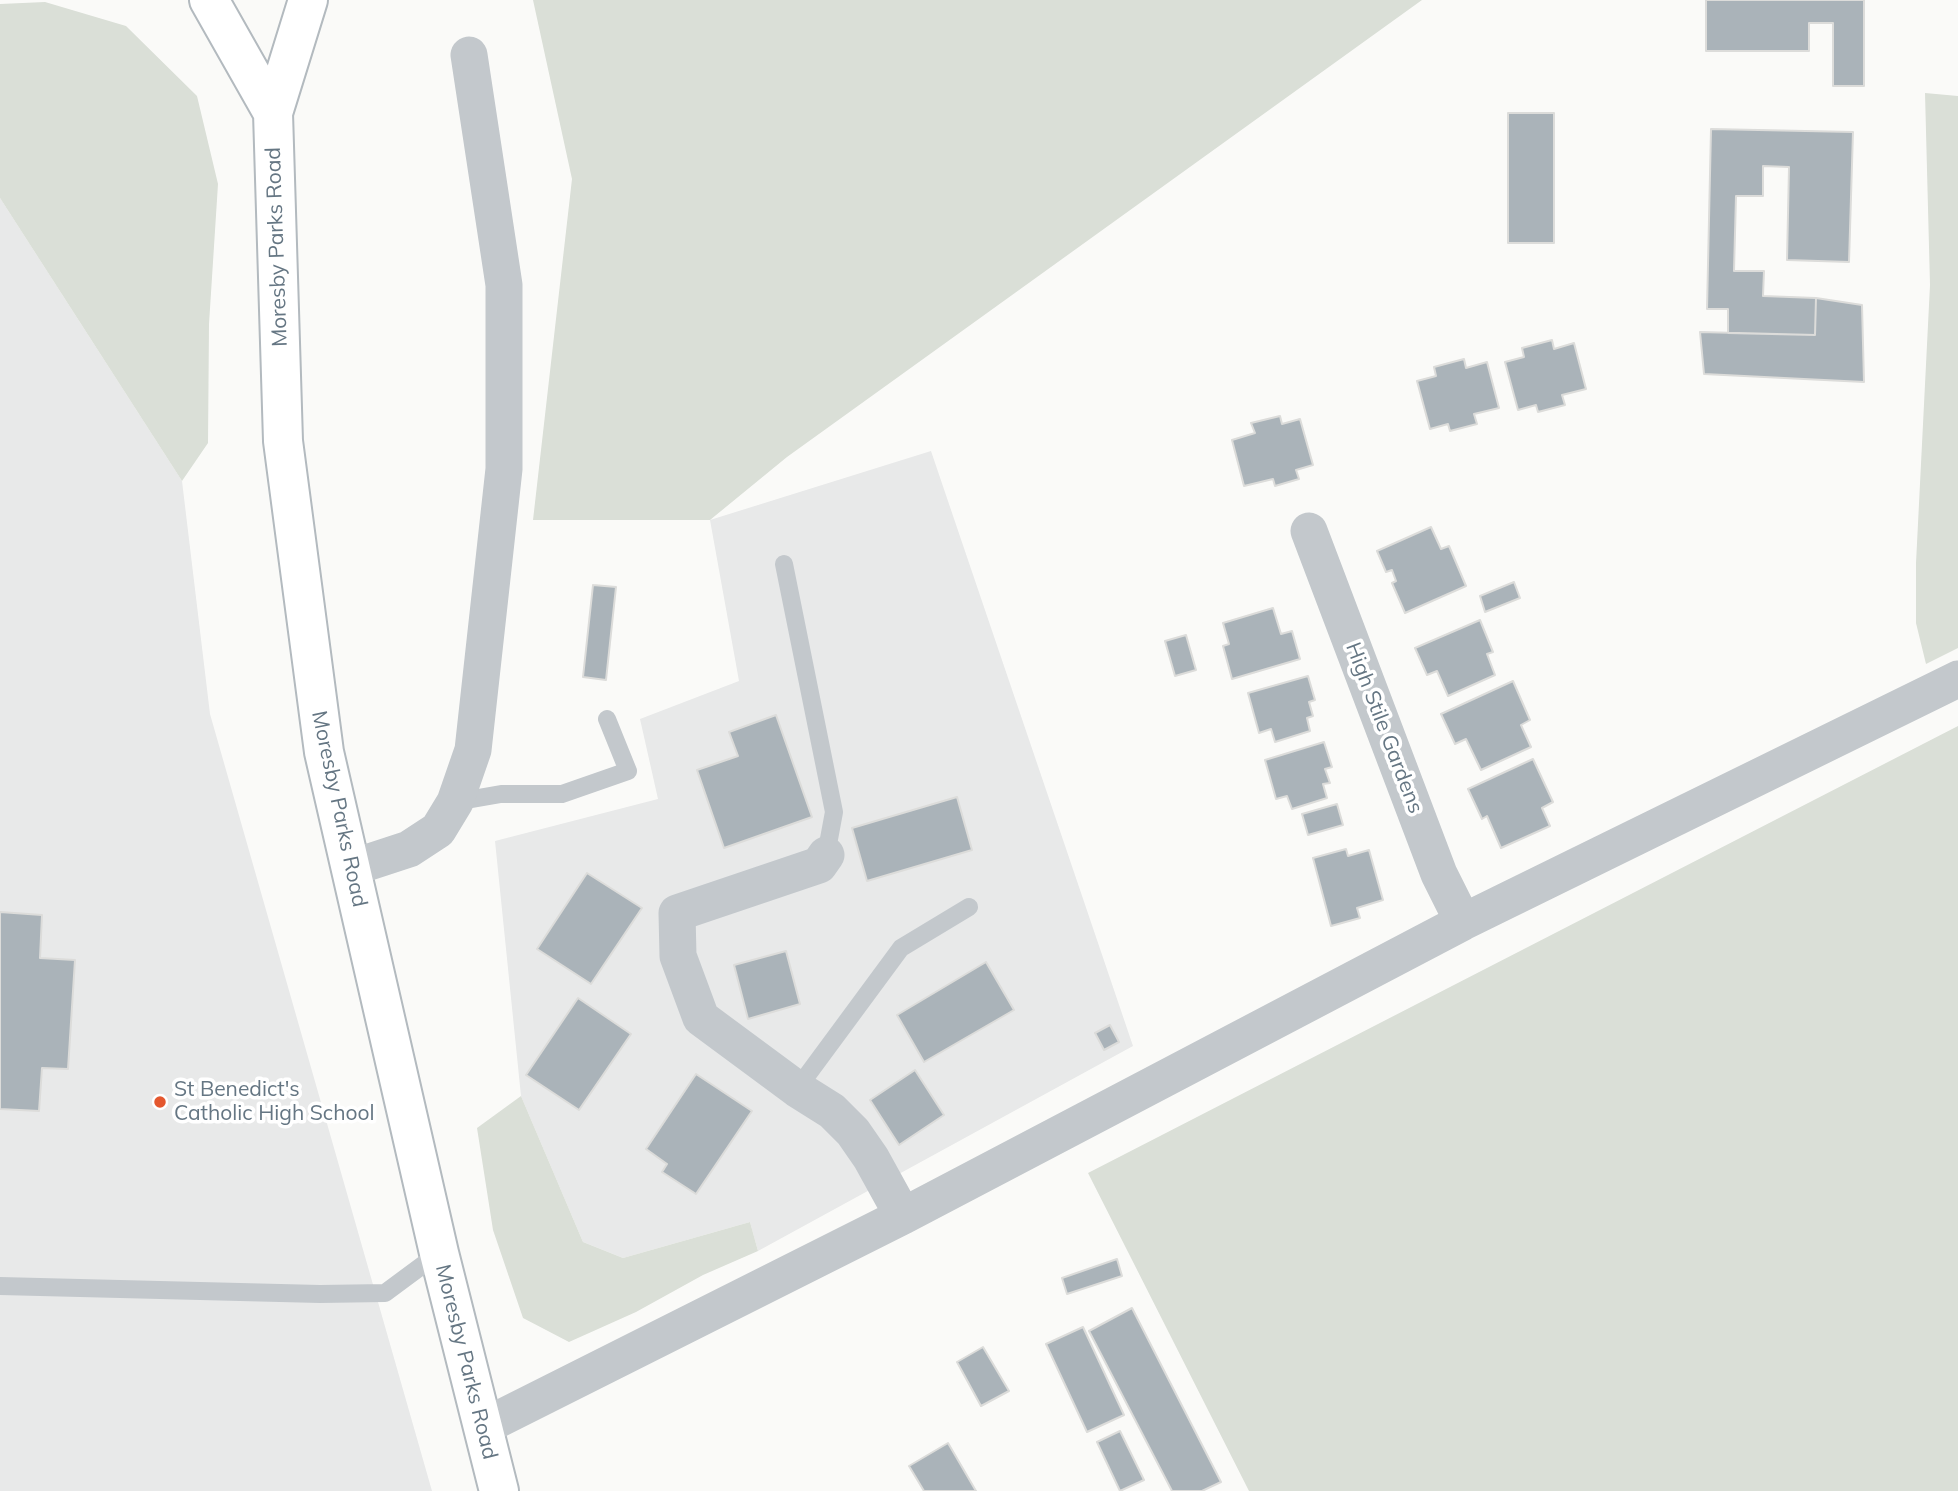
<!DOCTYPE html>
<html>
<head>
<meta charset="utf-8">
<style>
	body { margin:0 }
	canvas { display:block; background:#fafaf8 }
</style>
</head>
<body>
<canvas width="1958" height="1491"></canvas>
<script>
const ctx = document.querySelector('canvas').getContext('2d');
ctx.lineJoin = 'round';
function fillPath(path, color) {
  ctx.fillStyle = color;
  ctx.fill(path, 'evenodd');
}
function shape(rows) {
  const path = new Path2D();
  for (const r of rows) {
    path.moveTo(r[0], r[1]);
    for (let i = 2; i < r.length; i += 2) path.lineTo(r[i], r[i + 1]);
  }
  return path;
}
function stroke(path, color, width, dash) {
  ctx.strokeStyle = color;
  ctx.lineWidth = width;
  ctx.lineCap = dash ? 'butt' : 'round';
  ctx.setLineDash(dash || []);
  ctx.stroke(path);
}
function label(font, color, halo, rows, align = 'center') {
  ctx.font = font + ' Mulish,sans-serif';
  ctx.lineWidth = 7;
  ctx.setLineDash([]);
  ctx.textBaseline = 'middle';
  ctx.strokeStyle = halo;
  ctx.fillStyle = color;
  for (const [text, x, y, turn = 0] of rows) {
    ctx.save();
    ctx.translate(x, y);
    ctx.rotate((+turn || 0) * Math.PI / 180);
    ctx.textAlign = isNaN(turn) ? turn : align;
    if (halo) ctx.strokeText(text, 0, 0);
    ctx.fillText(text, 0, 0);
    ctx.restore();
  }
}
const built = shape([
	[0,198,182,481,210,714,432,1491,0,1491],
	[931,451,1133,1046,758,1251,750,1222,623,1258,583,1242,521,1096,495,841,658,799,640,719,739,681,710,520]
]);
const green = shape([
	[533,0,1422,0,787,457,710,520,533,520,572,179],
	[45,2,126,26,197,96,218,184,209,324,208,443,182,481,0,198,0,4],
	[1925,93,1958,96,1958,648,1926,664,1916,623,1916,563,1930,285],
	[1958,726,1958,1491,1249,1491,1088,1173],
	[521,1096,583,1242,623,1258,750,1222,758,1251,703,1275,636,1312,569,1342,523,1318,493,1230,477,1128]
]);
const building = shape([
	[1706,0,1864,0,1864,86,1833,86,1833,23,1809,23,1809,51,1706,51,1706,0],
	[1508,113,1554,113,1554,243,1508,243,1508,113],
	[1711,129,1853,132,1849,262,1787,260,1789,167,1763,166,1763,196,1736,196,1734,271,1764,271,1763,296,1816,298,1815,335,1728,333,1728,309,1707,309,1711,129],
	[1816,298,1862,305,1864,382,1704,374,1700,332,1815,335,1816,298],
	[1552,340,1554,349,1574,343,1586,389,1562,395,1565,405,1538,412,1536,405,1518,410,1505,362,1524,357,1522,348,1552,340],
	[1464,359,1466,368,1487,362,1499,408,1474,414,1477,424,1450,431,1448,424,1430,429,1417,381,1436,376,1434,367,1464,359],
	[1280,416,1282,424,1300,419,1313,465,1296,470,1299,479,1275,486,1273,479,1244,486,1232,440,1255,433,1251,423,1280,416],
	[1431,527,1441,549,1449,546,1466,586,1405,613,1392,583,1396,581,1392,570,1386,572,1377,551,1431,527],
	[1514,582,1520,598,1485,612,1480,596,1514,582],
	[593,585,616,587,606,680,583,677,593,585],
	[1273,608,1281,634,1292,631,1300,659,1232,679,1223,646,1229,644,1223,623,1273,608],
	[1480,620,1493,652,1487,654,1495,675,1448,696,1437,671,1427,675,1415,648,1480,620],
	[1186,635,1196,670,1175,676,1165,641,1186,635],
	[1308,676,1315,700,1309,702,1313,716,1307,718,1310,731,1275,742,1271,729,1259,733,1248,693,1308,676],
	[1513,681,1530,720,1521,725,1531,747,1481,770,1466,739,1455,744,1441,714,1513,681],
	[776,715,812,817,724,848,697,770,738,756,729,732,776,715],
	[1324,742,1332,767,1325,769,1330,783,1323,784,1327,798,1292,809,1287,796,1276,799,1265,760,1324,742],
	[1533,759,1553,802,1542,808,1550,826,1501,848,1487,816,1482,819,1468,789,1533,759],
	[957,797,972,850,867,881,852,828,957,797],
	[1337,804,1343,825,1308,835,1302,814,1337,804],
	[1346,849,1348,856,1369,850,1383,900,1357,908,1360,918,1331,926,1313,858,1346,849],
	[587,873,642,908,591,984,537,949,587,873],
	[0,912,42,915,40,958,75,960,68,1069,42,1068,39,1111,0,1109,0,912],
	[786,951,800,1004,748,1019,734,965,786,951],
	[986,962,1014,1010,924,1062,897,1015,986,962],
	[578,998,631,1034,579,1110,526,1075,578,998],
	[1110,1025,1119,1042,1104,1050,1095,1033,1110,1025],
	[915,1070,944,1115,899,1145,870,1100,915,1070],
	[696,1074,752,1111,696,1194,662,1172,667,1164,646,1149,696,1074],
	[1117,1259,1122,1276,1067,1294,1062,1278,1117,1259],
	[1132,1308,1221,1482,1202,1491,1172,1491,1089,1331,1132,1308],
	[1083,1327,1124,1415,1087,1432,1046,1344,1083,1327],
	[983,1347,1009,1391,981,1406,957,1362,983,1347],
	[1120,1431,1144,1480,1120,1491,1097,1442,1120,1431],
	[948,1443,976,1491,924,1491,909,1466,948,1443]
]);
const lane = shape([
	[784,564,834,812,826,855],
	[455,802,501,794,562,794,628,771,607,719],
	[797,1089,901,948,969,907],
	[0,1286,320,1294,385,1293,439,1253]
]);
const street = shape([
	[1309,531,1439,874,1463,922],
	[826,855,819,865,677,913,678,956,701,1018,797,1089,832,1111,853,1132,871,1158,903,1216],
	[351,868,409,849,438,830,455,802,473,750,504,469,504,285,469,55],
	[483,1427,903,1216,1463,922,1958,679]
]);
const secondary = shape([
	[209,0,273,113],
	[308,0,273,113,283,441,324,752,439,1253,499,1491]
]);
const markers = [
	[160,1102,7,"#e4572e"]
];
const streetNames = [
	["Moresby Parks Road",277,247,-92],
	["High Stile Gardens",1384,728,69],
	["Moresby Parks Road",339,809,78],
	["Moresby Parks Road",466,1362,76]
];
const poiNames = [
	["St Benedict's",174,1090],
	["Catholic High School",174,1114]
];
fillPath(built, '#e8e9e9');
fillPath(green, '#dadfd7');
fillPath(building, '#aab3b9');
stroke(building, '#dcdcda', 2);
stroke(secondary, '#b3babf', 42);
stroke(lane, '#c3c8cc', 18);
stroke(street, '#c3c8cc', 37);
stroke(secondary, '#fff', 38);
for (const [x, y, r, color] of markers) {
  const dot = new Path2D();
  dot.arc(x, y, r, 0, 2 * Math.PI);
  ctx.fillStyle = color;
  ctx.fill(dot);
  stroke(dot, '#fff', 2.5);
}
label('21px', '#657683', '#fff', streetNames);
label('21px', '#657683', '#fff', poiNames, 'left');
</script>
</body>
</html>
